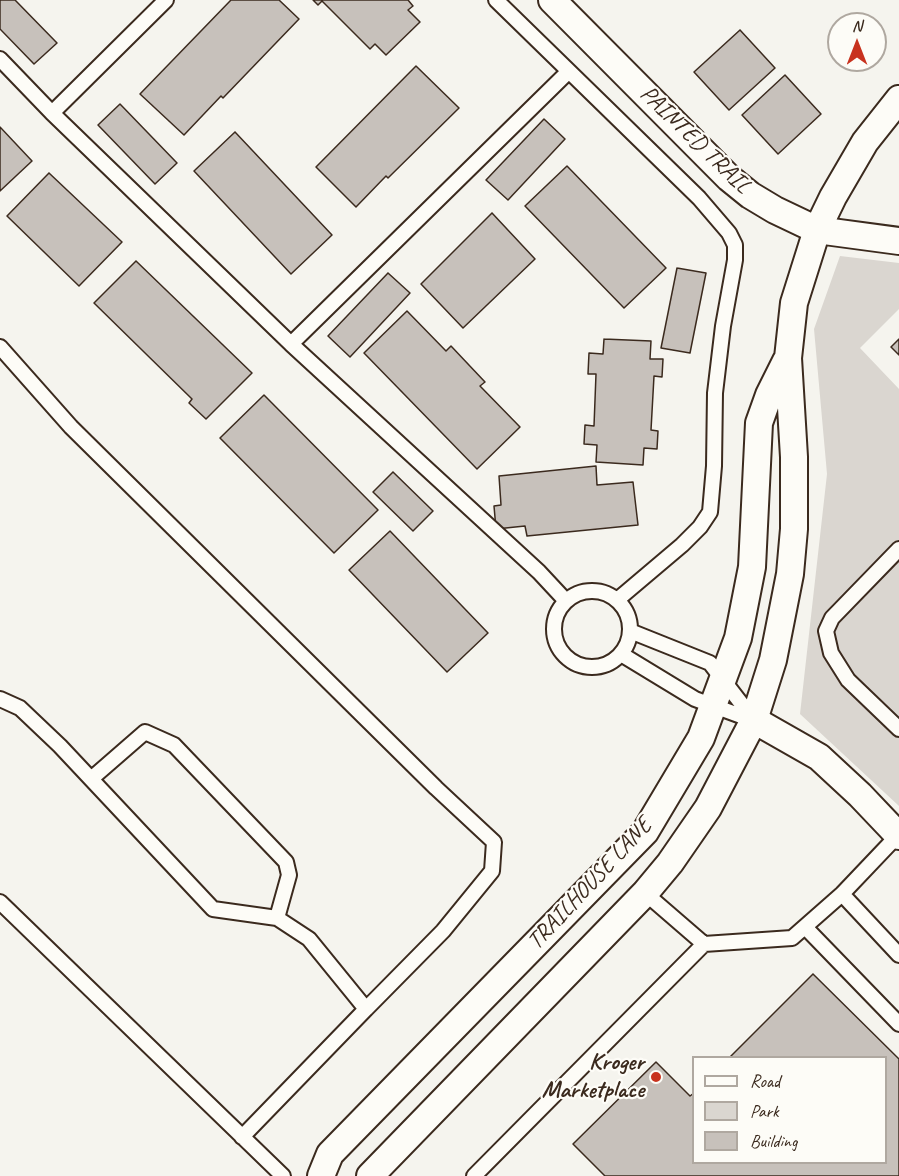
<!DOCTYPE html>
<html>
<head>
<meta charset="utf-8">
<style>
	body { margin:0 }
	#map { position:relative; width:899px; height:1176px; overflow:hidden; background:#f5f4ee; font-family:Caveat,sans-serif }
	canvas { display:block }
	.legend { position:absolute; left:692px; top:1056px; width:195px; height:108px; box-sizing:border-box; background:#fdfcf7; border:2px solid #afa8a0; margin:0; padding:8px 10px; list-style:none; font-size:18px; color:#3b2a1e }
	.legend li { display:flex; align-items:center; gap:12px; height:30px }
	.legend b { width:30px; border:2px solid #afa8a0 }
	.north { position:absolute; left:827px; top:12px; width:60px; height:60px; box-sizing:border-box; background:#fdfcf7; border:2px solid #afa8a0; border-radius:50%; rotate:0deg; font-size:16px; font-weight:700; line-height:24px; text-align:center; color:#3b2a1e }
	.north::after { content:''; display:block; margin:auto; width:21px; height:27px; background:#c8321e; clip-path:polygon(50% 0,100% 100%,50% 72%,0 100%) }
</style>
</head>
<body>
<div id="map">
<canvas width="899" height="1176"></canvas>
<ul class="legend">
<li><b style="height:8px;background:#fdfcf7"></b>Road</li>
<li><b style="height:16px;background:#dad6d0"></b>Park</li>
<li><b style="height:16px;background:#c7c1bb"></b>Building</li>
</ul>
<div class="north">N</div>
</div>
<script>
const ctx = document.querySelector('canvas').getContext('2d');
ctx.lineJoin = 'round';
function fillPath(path, color) {
  ctx.fillStyle = color;
  ctx.fill(path, 'evenodd');
}
function shape(rows) {
  const path = new Path2D();
  for (const r of rows) {
    if (r.length === 3) {
      path.moveTo(r[0] + r[2], r[1]);
      path.arc(r[0], r[1], r[2], 0, 2 * Math.PI);
      continue;
    }
    path.moveTo(r[0], r[1]);
    for (let i = 2; i < r.length; i += 2) path.lineTo(r[i], r[i + 1]);
  }
  return path;
}
function stroke(path, color, width, dash) {
  ctx.strokeStyle = color;
  ctx.lineWidth = width;
  ctx.lineCap = dash ? 'butt' : 'round';
  ctx.setLineDash(dash || []);
  ctx.stroke(path);
}
function label(font, color, halo, rows, align = 'center') {
  ctx.font = font + ' Caveat,sans-serif';
  ctx.lineWidth = 4.5;
  ctx.setLineDash([]);
  ctx.textBaseline = 'middle';
  ctx.strokeStyle = halo;
  ctx.fillStyle = color;
  for (const [text, x, y, turn = 0] of rows) {
    ctx.save();
    ctx.translate(x, y);
    ctx.rotate((+turn || 0) * Math.PI / 180);
    ctx.textAlign = isNaN(turn) ? turn : align;
    if (halo) ctx.strokeText(text, 0, 0);
    ctx.fillText(text, 0, 0);
    ctx.restore();
  }
}
const green = shape([
	[840,256,899,263,899,309,860,348,899,389,899,806,800,714,827,474,814,329]
]);
const building = shape([
	[0,0,15,0,57,43,34,64,0,29,0,0],
	[231,0,279,0,299,19,223,98,221,96,184,135,140,94,231,0],
	[313,0,408,0,413,6,408,10,420,22,386,55,375,44,370,49,322,1,318,5,313,0],
	[740,30,775,68,729,110,694,72,740,30],
	[416,66,459,108,388,178,386,176,356,207,316,167,416,66],
	[785,75,821,114,778,154,742,115,785,75],
	[120,104,177,163,155,184,98,125,120,104],
	[544,119,565,139,508,200,486,180,544,119],
	[0,127,32,161,0,191,0,127],
	[235,132,332,235,291,274,194,171,235,132],
	[567,166,666,268,624,308,525,206,567,166],
	[49,173,122,242,79,286,7,216,49,173],
	[492,213,535,259,463,328,421,284,492,213],
	[136,261,252,373,206,419,189,403,192,399,94,303,136,261],
	[677,268,706,273,690,353,661,348,677,268],
	[388,273,410,293,350,357,328,336,388,273],
	[407,311,446,351,451,346,485,382,480,386,520,427,477,469,364,353,407,311],
	[604,339,651,341,650,359,663,359,662,377,654,376,651,430,658,431,657,449,644,448,643,465,596,462,597,445,584,444,585,425,594,426,596,374,588,374,589,353,603,354,604,339],
	[899,339,899,355,891,347,899,339],
	[264,395,378,510,334,553,220,438,264,395],
	[596,466,597,485,633,482,638,525,527,536,525,526,496,529,494,506,501,505,499,476,596,466],
	[393,472,433,511,413,531,373,492,393,472],
	[390,531,488,633,447,672,349,570,390,531],
	[813,974,899,1059,899,1176,605,1176,573,1144,656,1062,690,1096,694,1093,694,1162,886,1162,886,1058,729,1058,813,974]
]);
const service = shape([
	[496,0,699,198,729,233,735,245,735,260,723,326,715,393,714,466,710,512,700,527,682,545,617,600],
	[0,59,52,113,291,344,539,572,566,601],
	[52,113,166,0],
	[291,344,568,72],
	[0,347,71,427,436,788,494,842,492,871,443,931,366,1009,309,939,277,918,213,909,60,746,20,708,0,699],
	[899,549,832,618,826,631,831,653,848,680,899,729],
	[592,629,38],
	[630,631,710,663,754,720],
	[621,654,695,699,752,720],
	[91,779,145,732,174,745,286,862,289,875,277,918],
	[645,893,704,944],
	[842,894,899,955],
	[0,902,283,1176],
	[805,927,899,1024],
	[242,1137,366,1009],
	[474,1176,704,944,792,938,842,894,899,834]
]);
const minor = shape([
	[552,0,729,178,750,195,775,210,817,230,899,241],
	[754,720,819,757,860,795,899,836],
	[321,1176,330,1154,645,832,701,738,738,638,752,567,759,423,769,395,786,361],
	[370,1176,645,893,670,863,708,808,754,720,773,660,790,574,794,529,794,457,788,358,794,303,817,230,833,197,865,142,899,99]
]);
const markers = [
	[656,1077,6,"#c8321e"]
];
const streetNames = [
	["PAINTED TRAIL",695,140,44],
	["TRAILHOUSE LANE",590,884,-47]
];
const poiNames = [
	["Kroger",644,1063],
	["Marketplace",644,1091]
];
fillPath(green, '#dad6d0');
fillPath(building, '#c7c1bb');
stroke(building, '#3b2a1e', 1.5);
stroke(service, '#3b2a1e', 18);
stroke(minor, '#3b2a1e', 30);
stroke(service, '#fdfcf7', 14);
stroke(minor, '#fdfcf7', 26);
for (const [x, y, r, color] of markers) {
  const dot = new Path2D();
  dot.arc(x, y, r, 0, 2 * Math.PI);
  ctx.fillStyle = color;
  ctx.fill(dot);
  stroke(dot, '#fdfcf7', 2);
}
label('24px', '#3b2a1e', '#fdfcf7', streetNames);
label('bold 24px', '#3b2a1e', '#fdfcf7', poiNames, 'right');
</script>
</body>
</html>
